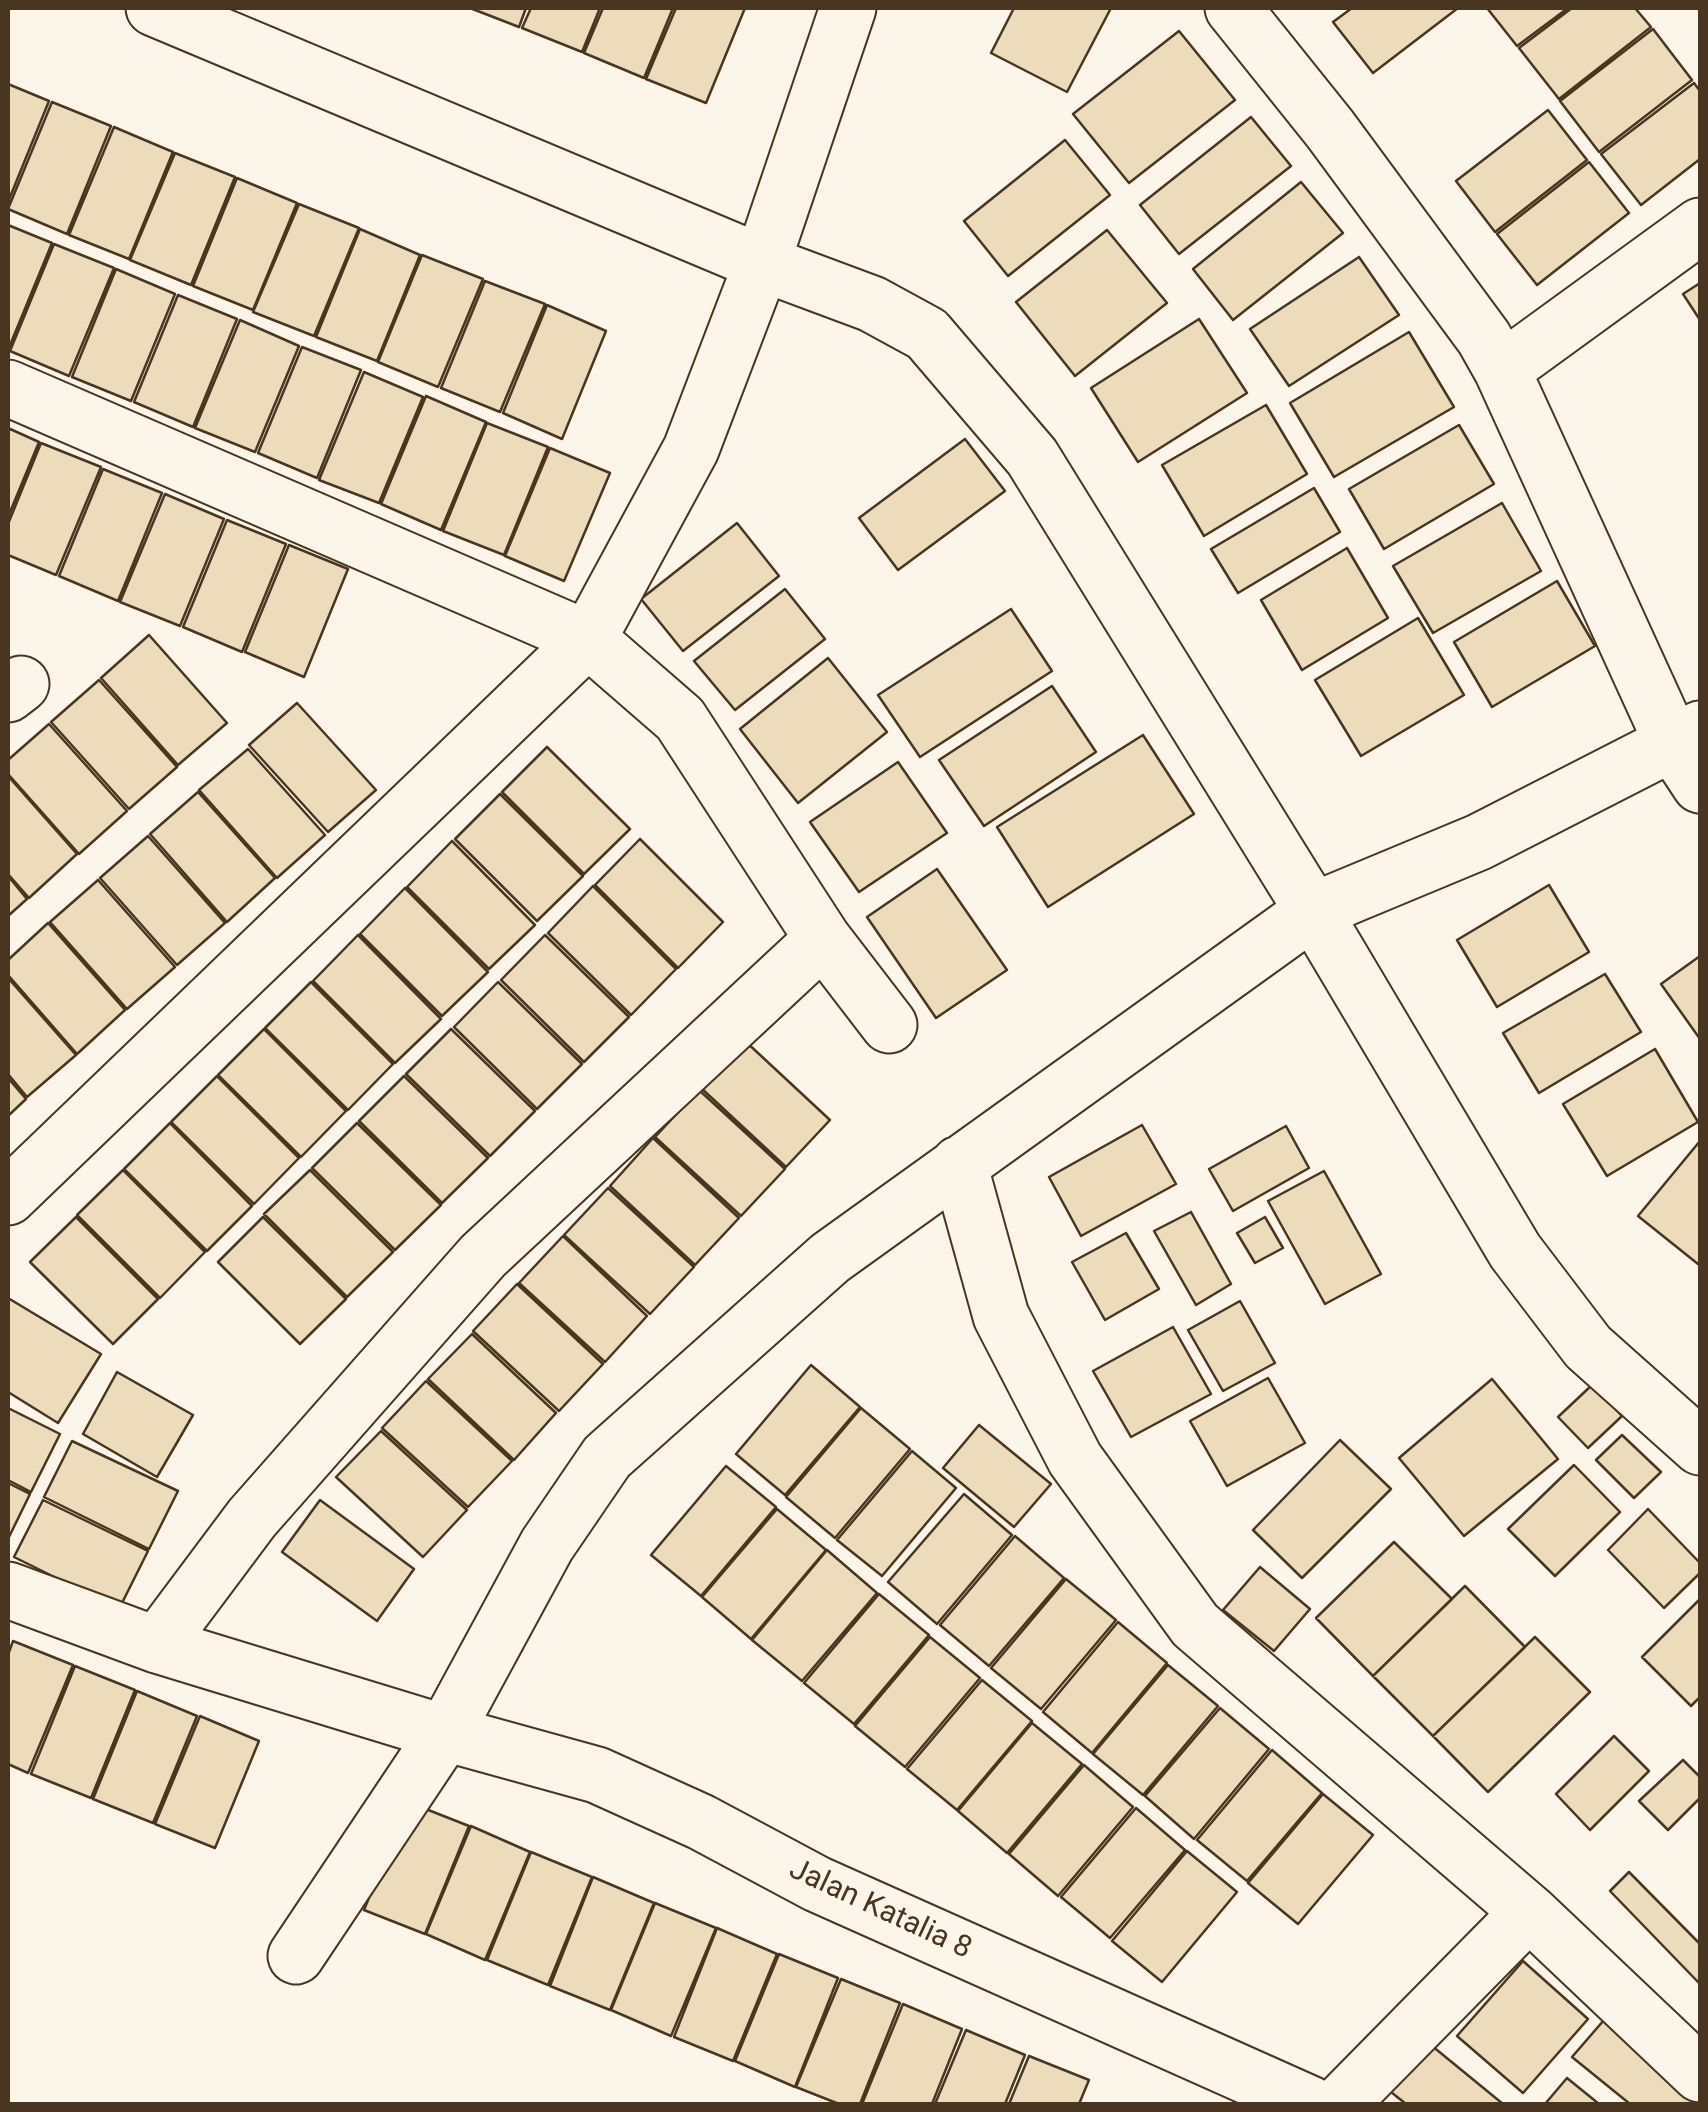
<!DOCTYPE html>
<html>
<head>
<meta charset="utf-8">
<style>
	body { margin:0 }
	#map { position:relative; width:1708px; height:2112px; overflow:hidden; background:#fbf6e9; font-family:Roboto,sans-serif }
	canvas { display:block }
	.frame { position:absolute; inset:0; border:10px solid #4a3520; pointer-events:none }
</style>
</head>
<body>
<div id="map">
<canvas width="1708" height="2112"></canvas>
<div class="frame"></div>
</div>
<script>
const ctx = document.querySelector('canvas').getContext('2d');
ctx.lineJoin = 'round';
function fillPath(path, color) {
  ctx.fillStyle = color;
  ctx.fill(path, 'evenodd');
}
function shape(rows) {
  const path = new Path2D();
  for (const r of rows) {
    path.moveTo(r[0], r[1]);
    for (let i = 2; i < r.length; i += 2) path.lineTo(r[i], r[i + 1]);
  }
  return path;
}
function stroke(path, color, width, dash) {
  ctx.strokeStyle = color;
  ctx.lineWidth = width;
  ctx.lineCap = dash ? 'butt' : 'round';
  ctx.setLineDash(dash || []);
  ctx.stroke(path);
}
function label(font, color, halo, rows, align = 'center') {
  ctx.font = font + ' Roboto,sans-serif';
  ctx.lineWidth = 8;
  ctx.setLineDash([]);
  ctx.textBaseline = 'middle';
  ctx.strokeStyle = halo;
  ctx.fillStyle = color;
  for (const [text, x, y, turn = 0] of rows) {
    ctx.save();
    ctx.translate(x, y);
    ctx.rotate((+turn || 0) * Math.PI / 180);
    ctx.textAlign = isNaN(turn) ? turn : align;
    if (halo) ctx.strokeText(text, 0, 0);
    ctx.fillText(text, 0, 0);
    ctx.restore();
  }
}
const building = shape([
	[470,8,526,8,519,27,470,8],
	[531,8,600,8,582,52,522,28,531,8],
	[603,8,673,8,644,78,584,53,603,8],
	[676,8,745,8,706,103,646,79,676,8],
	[1014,8,1111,8,1067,92,991,53,1014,8],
	[1352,8,1458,8,1373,73,1333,22,1352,8],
	[1487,8,1568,8,1517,46,1487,8],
	[1572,8,1635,8,1651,27,1559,99,1519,48,1572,8],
	[1653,29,1692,80,1599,152,1560,101,1653,29],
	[1179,31,1235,100,1129,183,1073,114,1179,31],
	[1694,83,1700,91,1700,159,1641,205,1601,154,1694,83],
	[8,84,49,101,8,202,8,84],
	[52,102,111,126,67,234,8,209,52,102],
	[1548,110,1587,160,1495,232,1456,181,1548,110],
	[1251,117,1291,166,1179,254,1140,205,1251,117],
	[114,127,173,152,129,259,69,235,114,127],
	[1065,140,1110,195,1008,276,964,221,1065,140],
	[175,153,235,177,191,285,130,260,175,153],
	[1589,162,1629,213,1537,285,1497,234,1589,162],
	[237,178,297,203,253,310,193,286,237,178],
	[1301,182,1343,233,1233,320,1193,269,1301,182],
	[299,204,359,228,314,336,253,312,299,204],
	[8,225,52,243,8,350,8,225],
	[360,229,420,255,377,361,316,337,360,229],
	[1107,230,1167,303,1075,376,1016,302,1107,230],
	[54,244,114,268,69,376,10,351,54,244],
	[422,255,483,279,438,387,378,362,422,255],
	[1359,257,1399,315,1289,386,1250,329,1359,257],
	[116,269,175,294,131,401,72,377,116,269],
	[485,281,545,304,500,412,441,388,485,281],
	[1700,283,1700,320,1683,294,1700,283],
	[178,295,237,319,193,427,134,402,178,295],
	[547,305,606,331,562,439,503,413,547,305],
	[1199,319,1247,393,1138,462,1091,388,1199,319],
	[240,320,299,346,255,452,195,428,240,320],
	[1409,332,1454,407,1334,477,1290,403,1409,332],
	[302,347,361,370,317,478,258,453,302,347],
	[364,372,423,397,379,503,319,480,364,372],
	[426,396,486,422,441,530,381,504,426,396],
	[1266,405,1307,474,1204,536,1162,465,1266,405],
	[487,423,548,447,504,555,443,531,487,423],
	[1459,425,1494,484,1384,549,1349,489,1459,425],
	[8,428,39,442,8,517,8,428],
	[965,439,1005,491,898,570,859,518,965,439],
	[41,443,101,467,56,575,8,555,8,524,41,443],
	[550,448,610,473,564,581,505,556,550,448],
	[103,469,162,493,118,601,59,576,103,469],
	[1314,488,1340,532,1238,593,1211,549,1314,488],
	[165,494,224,519,180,626,120,602,165,494],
	[1502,503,1541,571,1433,633,1393,566,1502,503],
	[227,520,286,544,242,652,183,627,227,520],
	[737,523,779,576,683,651,641,599,737,523],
	[289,545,348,569,304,677,245,652,289,545],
	[1347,548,1388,618,1302,670,1261,600,1347,548],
	[1557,581,1595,646,1492,707,1454,642,1557,581],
	[785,589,825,639,735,710,694,661,785,589],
	[1011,609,1052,671,920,757,878,695,1011,609],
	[1418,618,1464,695,1361,756,1315,680,1418,618],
	[149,635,227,723,178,765,101,678,149,635],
	[828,658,887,732,798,803,740,729,828,658],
	[99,680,177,767,129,809,51,722,99,680],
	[1052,686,1096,752,984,826,939,760,1052,686],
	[297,703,376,790,328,832,249,745,297,703],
	[49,724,127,811,79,854,8,774,8,760,49,724],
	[1143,735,1194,814,1048,907,997,827,1143,735],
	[547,747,630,829,584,874,502,792,547,747],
	[248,749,325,835,277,878,199,790,248,749],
	[898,762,947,833,859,892,810,822,898,762],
	[8,776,77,854,29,898,8,874,8,776],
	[198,792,275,878,227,922,150,834,198,792],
	[500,794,583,876,537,921,455,839,500,794],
	[148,836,225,923,177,965,100,878,148,836],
	[640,839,723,922,678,968,595,885,640,839],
	[452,841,535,925,489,969,407,887,452,841],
	[937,869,1007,970,936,1018,867,917,937,869],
	[8,876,27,899,8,916,8,876],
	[98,880,175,967,127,1009,50,922,98,880],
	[1549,885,1589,952,1497,1007,1457,940,1549,885],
	[593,886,676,969,631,1015,548,933,593,886],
	[405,888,488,972,442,1016,360,934,405,888],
	[48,923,125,1010,77,1054,8,975,8,960,48,923],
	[358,935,441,1019,395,1063,313,981,358,935],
	[545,935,629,1017,584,1062,501,980,545,935],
	[1700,956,1700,1039,1661,984,1700,956],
	[1605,974,1641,1032,1539,1093,1503,1033,1605,974],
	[8,978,76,1055,27,1097,8,1074,8,978],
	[311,982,393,1064,348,1110,265,1028,311,982],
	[498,982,582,1064,537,1109,454,1027,498,982],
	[264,1029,346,1111,301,1157,218,1075,264,1029],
	[451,1029,535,1111,490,1156,406,1074,451,1029],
	[744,1040,830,1120,786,1167,700,1087,744,1040],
	[1655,1049,1698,1122,1607,1176,1563,1104,1655,1049],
	[217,1076,299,1158,254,1204,171,1122,217,1076],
	[404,1076,488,1158,442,1203,359,1121,404,1076],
	[8,1078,26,1099,8,1116,8,1078],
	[699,1090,785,1169,741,1216,655,1137,699,1090],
	[170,1123,252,1206,207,1251,124,1169,170,1123],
	[357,1123,441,1205,395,1250,312,1168,357,1123],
	[1142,1125,1176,1184,1081,1236,1049,1177,1142,1125],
	[1286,1126,1309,1168,1233,1211,1209,1169,1286,1126],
	[653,1138,739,1218,695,1265,610,1186,653,1138],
	[1700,1141,1700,1261,1698,1264,1638,1216,1700,1141],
	[123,1170,205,1252,160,1298,77,1215,123,1170],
	[310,1170,393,1252,347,1297,264,1214,310,1170],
	[1324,1171,1381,1274,1325,1304,1268,1201,1324,1171],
	[608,1188,694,1267,650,1314,564,1235,608,1188],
	[1191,1212,1231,1284,1196,1305,1154,1231,1191,1212],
	[76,1217,158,1299,113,1344,30,1262,76,1217],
	[263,1217,346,1299,300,1344,218,1262,263,1217],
	[1265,1217,1283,1248,1255,1263,1237,1233,1265,1217],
	[1126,1233,1159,1289,1105,1320,1072,1262,1126,1233],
	[563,1236,647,1316,605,1362,519,1283,563,1236],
	[517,1284,603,1364,559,1411,473,1331,517,1284],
	[8,1298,101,1354,58,1423,8,1392,8,1298],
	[1240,1301,1275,1363,1223,1391,1188,1330,1240,1301],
	[1173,1327,1211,1394,1131,1437,1093,1371,1173,1327],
	[472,1334,556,1413,514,1460,428,1379,472,1334],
	[811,1365,860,1407,785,1495,736,1454,811,1365],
	[117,1372,193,1415,157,1477,83,1434,117,1372],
	[1268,1378,1305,1443,1227,1486,1190,1421,1268,1378],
	[1492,1379,1558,1459,1464,1536,1399,1458,1492,1379],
	[426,1381,512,1461,468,1507,382,1428,426,1381],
	[1592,1385,1622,1416,1588,1448,1558,1417,1592,1385],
	[8,1408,60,1434,31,1492,8,1480,8,1408],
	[861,1408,910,1449,835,1538,786,1497,861,1408],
	[979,1425,1051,1484,1014,1527,943,1468,979,1425],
	[381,1431,467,1510,423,1557,336,1477,381,1431],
	[1622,1435,1661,1472,1634,1498,1596,1460,1622,1435],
	[1340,1440,1391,1489,1302,1578,1253,1530,1340,1440],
	[72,1441,178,1491,149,1549,44,1497,72,1441],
	[912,1451,956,1488,882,1576,837,1540,912,1451],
	[1574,1465,1620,1512,1555,1576,1508,1529,1574,1465],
	[726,1466,776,1507,701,1596,651,1555,726,1466],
	[8,1483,30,1494,8,1539,8,1483],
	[964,1494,1012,1535,937,1624,888,1582,964,1494],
	[43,1500,148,1551,119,1609,14,1557,43,1500],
	[320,1500,414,1569,377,1621,282,1552,320,1500],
	[777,1509,826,1550,751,1639,702,1597,777,1509],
	[1648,1509,1700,1563,1700,1573,1664,1608,1608,1550,1648,1509],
	[1015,1536,1064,1578,989,1666,940,1625,1015,1536],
	[1394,1542,1452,1599,1373,1676,1316,1618,1394,1542],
	[827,1550,877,1593,802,1681,752,1640,827,1550],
	[1260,1567,1310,1609,1274,1651,1223,1610,1260,1567],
	[1066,1579,1116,1620,1041,1709,991,1668,1066,1579],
	[1465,1586,1525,1647,1433,1736,1373,1676,1465,1586],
	[879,1594,929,1635,854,1724,804,1683,879,1594],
	[1700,1599,1700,1697,1691,1706,1642,1657,1700,1599],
	[1118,1622,1167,1663,1092,1753,1043,1712,1118,1622],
	[930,1637,980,1678,905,1767,855,1726,930,1637],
	[1535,1637,1590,1692,1488,1792,1433,1736,1535,1637],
	[13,1641,73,1665,28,1773,8,1764,8,1655,13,1641],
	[1168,1665,1218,1706,1143,1795,1093,1754,1168,1665],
	[75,1666,135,1690,91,1798,31,1774,75,1666],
	[982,1680,1032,1721,957,1810,907,1769,982,1680],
	[137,1691,197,1716,153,1823,93,1799,137,1691],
	[1220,1708,1269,1749,1194,1839,1145,1796,1220,1708],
	[200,1716,259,1741,215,1848,155,1824,200,1716],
	[1032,1723,1082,1764,1007,1853,958,1811,1032,1723],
	[1614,1736,1649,1771,1590,1830,1556,1794,1614,1736],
	[1272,1750,1322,1793,1247,1881,1197,1840,1272,1750],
	[1683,1760,1700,1777,1700,1798,1668,1830,1639,1801,1683,1760],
	[1084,1765,1133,1807,1058,1896,1009,1854,1084,1765],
	[1323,1794,1373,1835,1298,1924,1248,1883,1323,1794],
	[408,1802,469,1826,425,1934,364,1910,408,1802],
	[1136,1808,1185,1850,1110,1938,1061,1897,1136,1808],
	[471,1826,530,1852,485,1960,426,1934,471,1826],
	[1187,1851,1237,1892,1162,1982,1112,1941,1187,1851],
	[531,1852,592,1877,548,1985,487,1960,531,1852],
	[1629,1872,1700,1944,1699,1983,1610,1891,1629,1872],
	[593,1877,654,1903,610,2010,550,1986,593,1877],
	[655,1903,716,1928,671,2036,611,2010,655,1903],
	[717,1928,777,1954,733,2061,674,2037,717,1928],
	[779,1954,838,1978,795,2087,735,2061,779,1954],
	[1523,1961,1588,2019,1523,2093,1457,2036,1523,1961],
	[841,1979,900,2003,860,2104,839,2104,796,2087,841,1979],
	[903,2004,962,2029,932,2104,862,2104,903,2004],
	[1604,2020,1700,2098,1699,2104,1630,2104,1572,2057,1604,2020],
	[966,2030,1025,2055,1005,2104,935,2104,966,2030],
	[1426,2041,1503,2104,1406,2104,1386,2088,1426,2041],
	[1029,2056,1089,2080,1079,2104,1009,2104,1029,2056],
	[1567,2078,1599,2104,1545,2104,1567,2078]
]);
const minor = shape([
	[154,8,762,263,872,304,927,334,1032,457,1313,911,1515,1251,1588,1347,1700,1447],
	[1233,8,1330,129,1484,338,1502,370,1673,744,1700,785],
	[1502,370,1700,226],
	[8,388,588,639,680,719,823,939,889,1025],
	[8,694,21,684],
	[959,1164,1001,1316,1075,1459,1195,1625,1529,1912,1700,2074],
	[8,1197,588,639,691,449,762,263,848,8],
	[8,1590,157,1645,445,1733,597,1775,701,1822,817,1884,1310,2104],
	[157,1645,252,1518,483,1256,823,939],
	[296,1956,445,1733,547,1545,607,1457,830,1258,1313,911,1479,842,1700,729],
	[1340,2104,1529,1912]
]);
const streetNames = [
	["Jalan Katalia 8",880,1910,25]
];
fillPath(building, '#ecdcbc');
stroke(building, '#4a3520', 2.5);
stroke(minor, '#4a3520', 59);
stroke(minor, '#fbf6e9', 55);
label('30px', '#4a3520', '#fbf6e9', streetNames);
</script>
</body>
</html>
